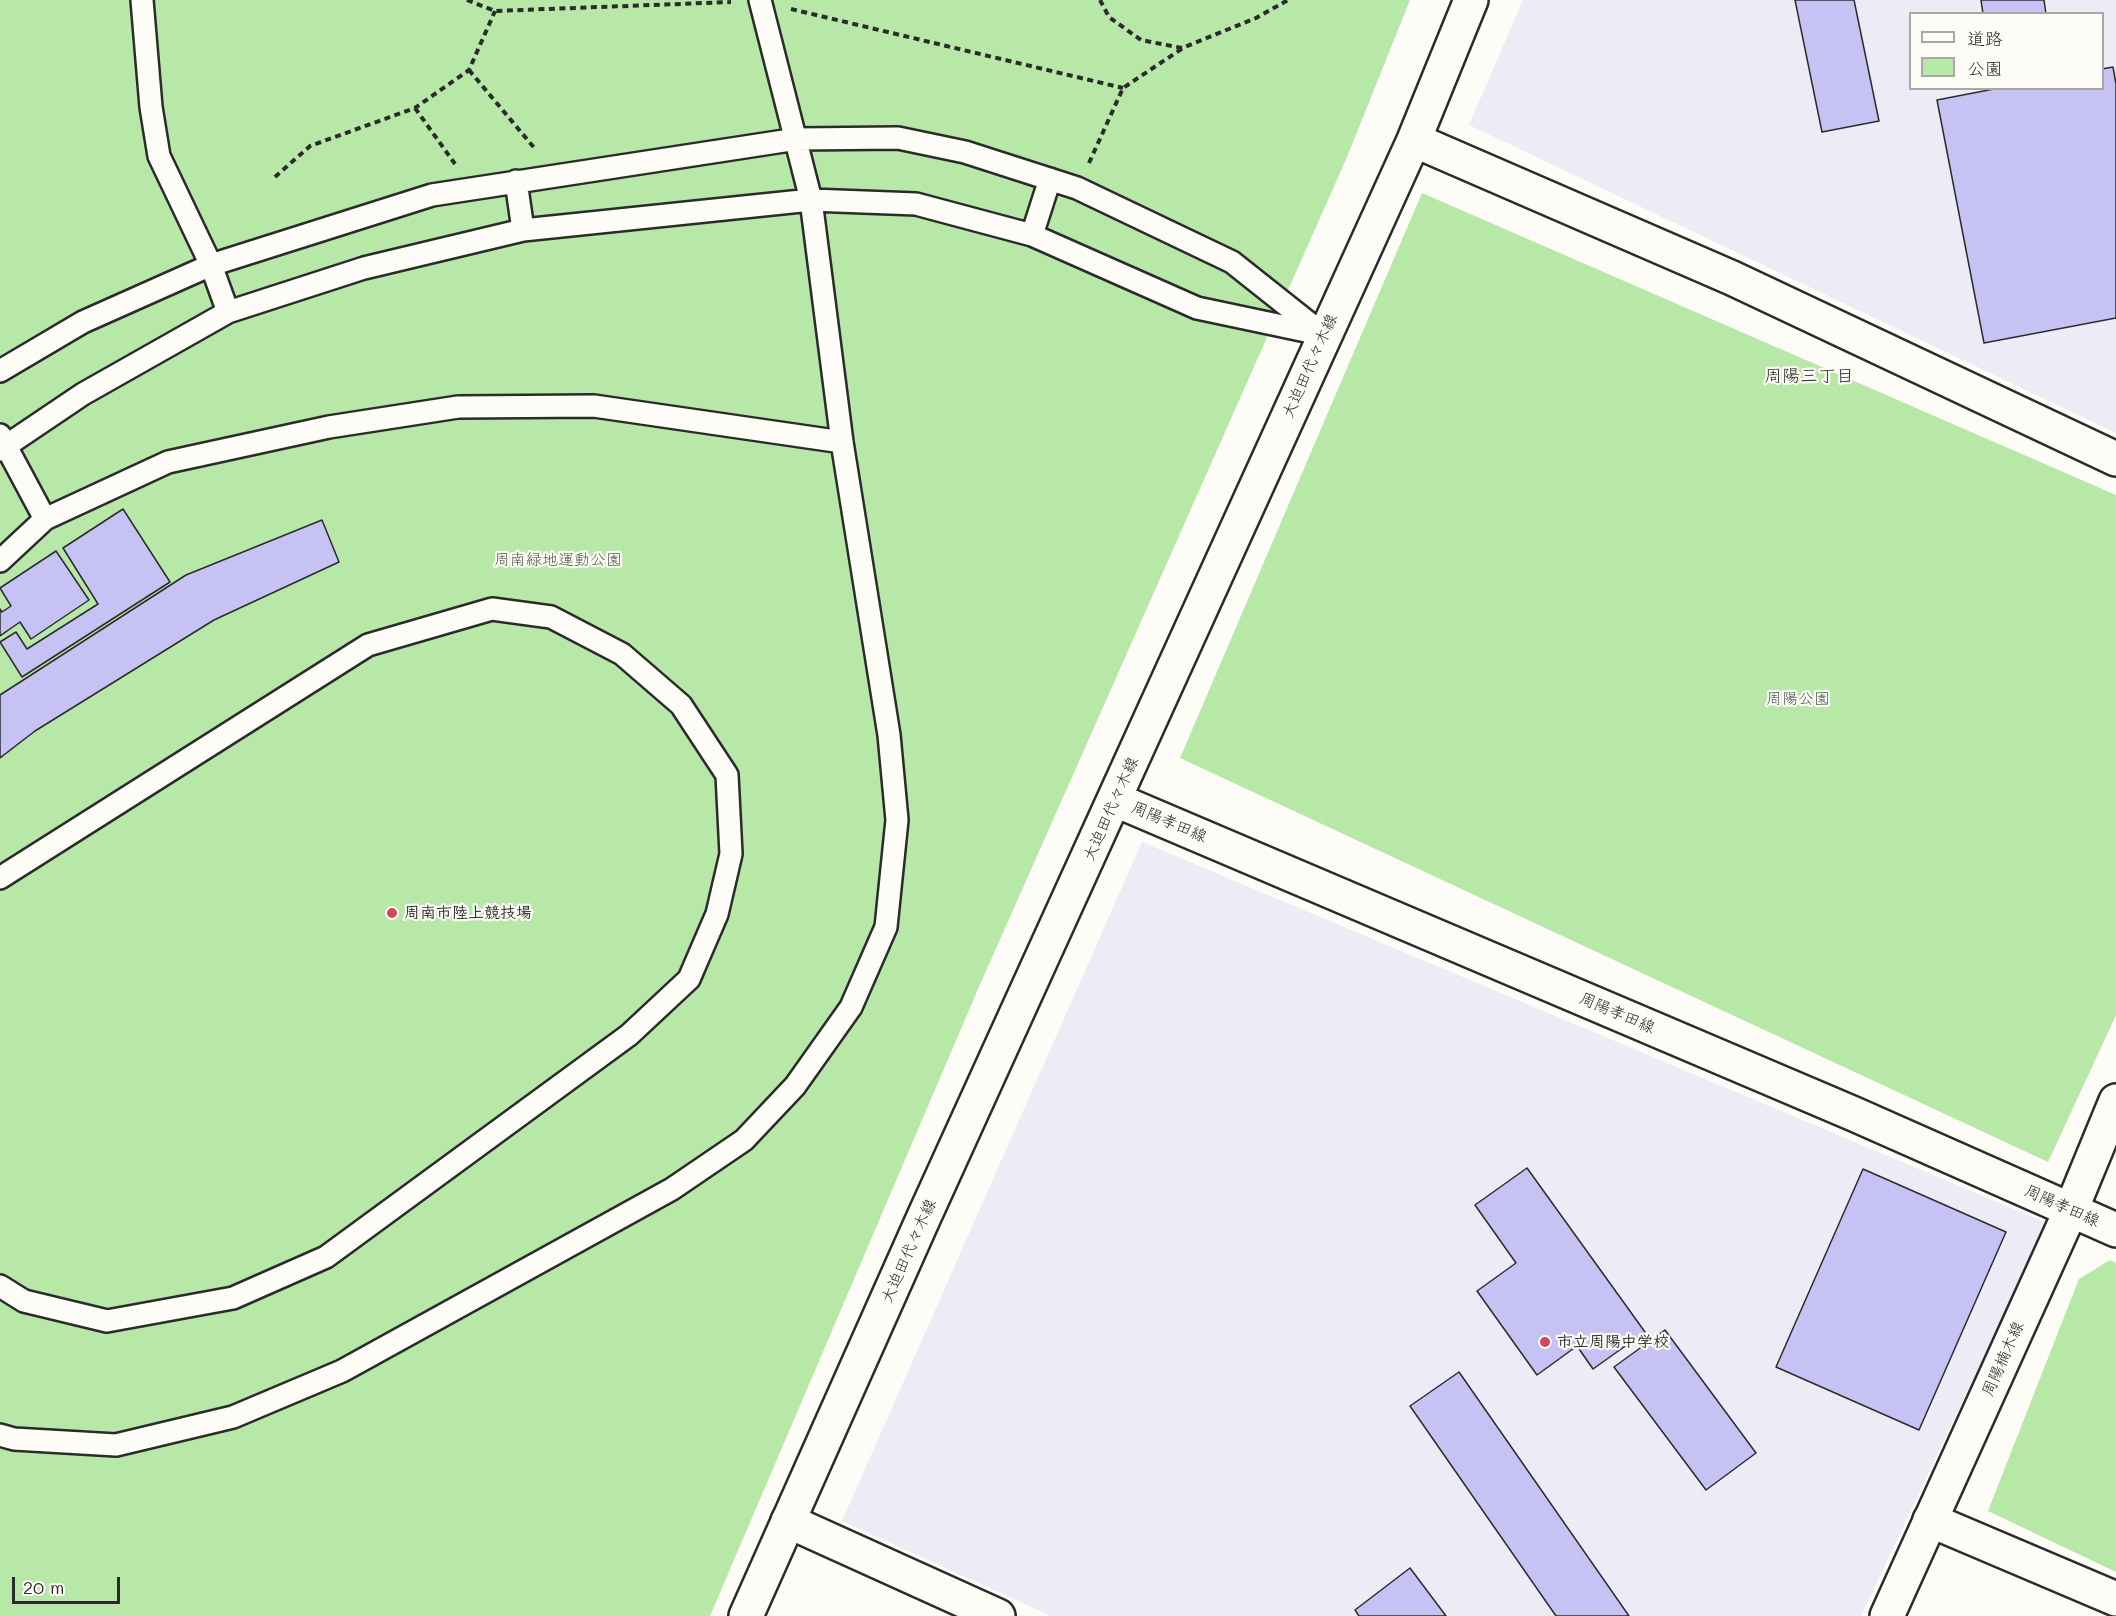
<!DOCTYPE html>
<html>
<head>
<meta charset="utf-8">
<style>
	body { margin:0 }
	#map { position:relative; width:2116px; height:1616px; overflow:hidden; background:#fdfcf7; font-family:Mali,"Klee One",sans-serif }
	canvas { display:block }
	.legend { position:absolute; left:1909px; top:12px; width:195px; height:78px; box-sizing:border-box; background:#fdfcf7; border:2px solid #a9a8a5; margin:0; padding:8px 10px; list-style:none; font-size:18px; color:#2b2b2b }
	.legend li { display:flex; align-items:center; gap:12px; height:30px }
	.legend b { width:30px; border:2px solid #a9a8a5 }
	.scale { position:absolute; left:12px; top:1577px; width:108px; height:27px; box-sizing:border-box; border:3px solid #2b2b2b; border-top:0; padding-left:8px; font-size:18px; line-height:21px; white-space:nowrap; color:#2b2b2b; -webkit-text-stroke:4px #fdfcf7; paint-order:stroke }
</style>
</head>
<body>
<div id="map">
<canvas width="2116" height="1616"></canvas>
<ul class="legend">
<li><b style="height:8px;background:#fdfcf7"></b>道路</li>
<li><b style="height:16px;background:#b7e8a8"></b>公園</li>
</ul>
<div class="scale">20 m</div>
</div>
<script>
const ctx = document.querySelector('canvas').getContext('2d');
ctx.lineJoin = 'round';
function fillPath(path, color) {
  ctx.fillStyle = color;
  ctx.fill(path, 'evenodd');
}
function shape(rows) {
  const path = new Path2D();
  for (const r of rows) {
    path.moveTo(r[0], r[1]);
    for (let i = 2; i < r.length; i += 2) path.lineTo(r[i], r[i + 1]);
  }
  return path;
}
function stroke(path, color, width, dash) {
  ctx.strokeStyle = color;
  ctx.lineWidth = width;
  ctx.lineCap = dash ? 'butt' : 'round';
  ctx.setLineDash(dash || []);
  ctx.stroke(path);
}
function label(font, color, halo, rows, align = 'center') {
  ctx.font = font + ' Mali,"Klee One",sans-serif';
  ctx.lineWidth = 4.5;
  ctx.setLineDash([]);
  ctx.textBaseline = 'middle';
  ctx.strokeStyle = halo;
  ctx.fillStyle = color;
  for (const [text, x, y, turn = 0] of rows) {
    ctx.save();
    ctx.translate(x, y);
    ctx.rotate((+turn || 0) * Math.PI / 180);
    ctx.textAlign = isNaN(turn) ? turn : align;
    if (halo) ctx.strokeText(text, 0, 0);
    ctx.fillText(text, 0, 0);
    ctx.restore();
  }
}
const built = shape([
	[1523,0,2116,0,2116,433,1469,125],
	[1910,14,2102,14,2102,88,1910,88],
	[1142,842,2047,1223,1861,1616,1051,1616,842,1521]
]);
const green = shape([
	[0,0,1410,0,1347,157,978,989,710,1616,0,1616],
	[1422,193,2116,495,2116,1015,2048,1162,1180,758],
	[2110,1260,2116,1263,2116,1572,1988,1511,2079,1279]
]);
const building = shape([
	[1795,0,1854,0,1879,121,1822,132,1795,0],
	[1981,0,2044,0,2046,14,1983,14,1981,0],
	[2113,67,2116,84,2116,318,1984,343,1937,100,1999,88,2102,88,2102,69,2113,67],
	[123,509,170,582,22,677,0,642,16,632,27,649,98,604,63,548,123,509],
	[322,520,339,562,214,620,35,731,0,758,0,695,186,575,322,520],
	[56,551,89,600,31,639,20,622,0,636,0,609,2,612,11,606,0,588,56,551],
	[1527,1168,1645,1332,1593,1369,1577,1346,1537,1375,1477,1291,1516,1263,1475,1205,1527,1168],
	[1863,1169,2006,1232,1919,1430,1776,1367,1863,1169],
	[1665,1330,1756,1453,1706,1490,1614,1367,1665,1330],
	[1459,1372,1629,1616,1556,1616,1410,1406,1459,1372],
	[1410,1568,1446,1616,1359,1616,1355,1610,1410,1568]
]);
const path = shape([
	[467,0,495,11,731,2],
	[1100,0,1109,17,1141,40,1182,48,1256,18,1288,0],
	[791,9,1123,88],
	[469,70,536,150],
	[415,108,455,164],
	[1089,163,1123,88,1183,48],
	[275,177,310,146,415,108,469,70,495,11]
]);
const service = shape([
	[142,0,151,107,159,156,211,265,228,312],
	[516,181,523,230],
	[1032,235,1050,179],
	[0,371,83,322,211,265,432,195,797,139,898,138,965,152,1077,188,1232,262,1324,335],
	[0,435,45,519],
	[0,450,83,394,228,312,364,268,523,230,811,200,916,204,1032,235,1197,308,1320,334],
	[0,561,45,519,168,462,329,427,458,407,594,406,842,442],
	[0,878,368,645,492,609,551,617,622,654,681,705,727,775,731,854,717,914,689,979,629,1035,326,1257,233,1298,107,1321,24,1301,0,1286],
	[0,1435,14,1439,116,1445,233,1417,342,1371,672,1189,744,1140,795,1086,851,1007,886,927,897,820,889,735,842,442,811,200,760,0]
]);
const minor = shape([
	[1930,1520,2116,1599],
	[788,1521,998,1616]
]);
const tertiary = shape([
	[1414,140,1732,278,2116,459],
	[1116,800,1854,1114,2116,1230],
	[746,1616,923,1219,1414,140,1471,0],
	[1887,1616,2071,1210,2116,1101]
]);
const markers = [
	[392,913,6,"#d1495b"],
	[1545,1342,6,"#d1495b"]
];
const streetNames = [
	["大迫田代々木線",1310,366,-66],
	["大迫田代々木線",1111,809,-66],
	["周陽孝田線",1169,822,23],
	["周陽孝田線",1617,1013,23],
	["周陽孝田線",2062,1206,24],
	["大迫田代々木線",909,1251,-66],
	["周陽楠木線",2003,1359,-66]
];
const parkNames = [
	["周南緑地運動公園",558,560],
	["周陽公園",1798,699]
];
const poiNames = [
	["周南市陸上競技場",404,913],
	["市立周陽中学校",1557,1342]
];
const neighbourhoodNames = [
	["周陽三丁目",1809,376]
];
fillPath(built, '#ecebf6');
fillPath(green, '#b7e8a8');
fillPath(building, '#c6c2f4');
stroke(building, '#2b2b2b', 1.5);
stroke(service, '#2b2b2b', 26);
stroke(minor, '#2b2b2b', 38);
stroke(tertiary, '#2b2b2b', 38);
stroke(path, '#2b2b2b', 4, [6, 4.5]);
stroke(service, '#fdfcf7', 21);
stroke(minor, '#fdfcf7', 33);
stroke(tertiary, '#fdfcf7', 33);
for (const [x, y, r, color] of markers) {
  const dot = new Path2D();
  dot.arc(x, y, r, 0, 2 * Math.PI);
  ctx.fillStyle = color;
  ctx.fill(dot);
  stroke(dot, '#fdfcf7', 2);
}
label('16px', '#2b2b2b', '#fdfcf7', streetNames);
label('16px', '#4e5a4a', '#fdfcf7', parkNames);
label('bold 16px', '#2b2b2b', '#fdfcf7', poiNames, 'left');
label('18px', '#2b2b2b', '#fdfcf7', neighbourhoodNames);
</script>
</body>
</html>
